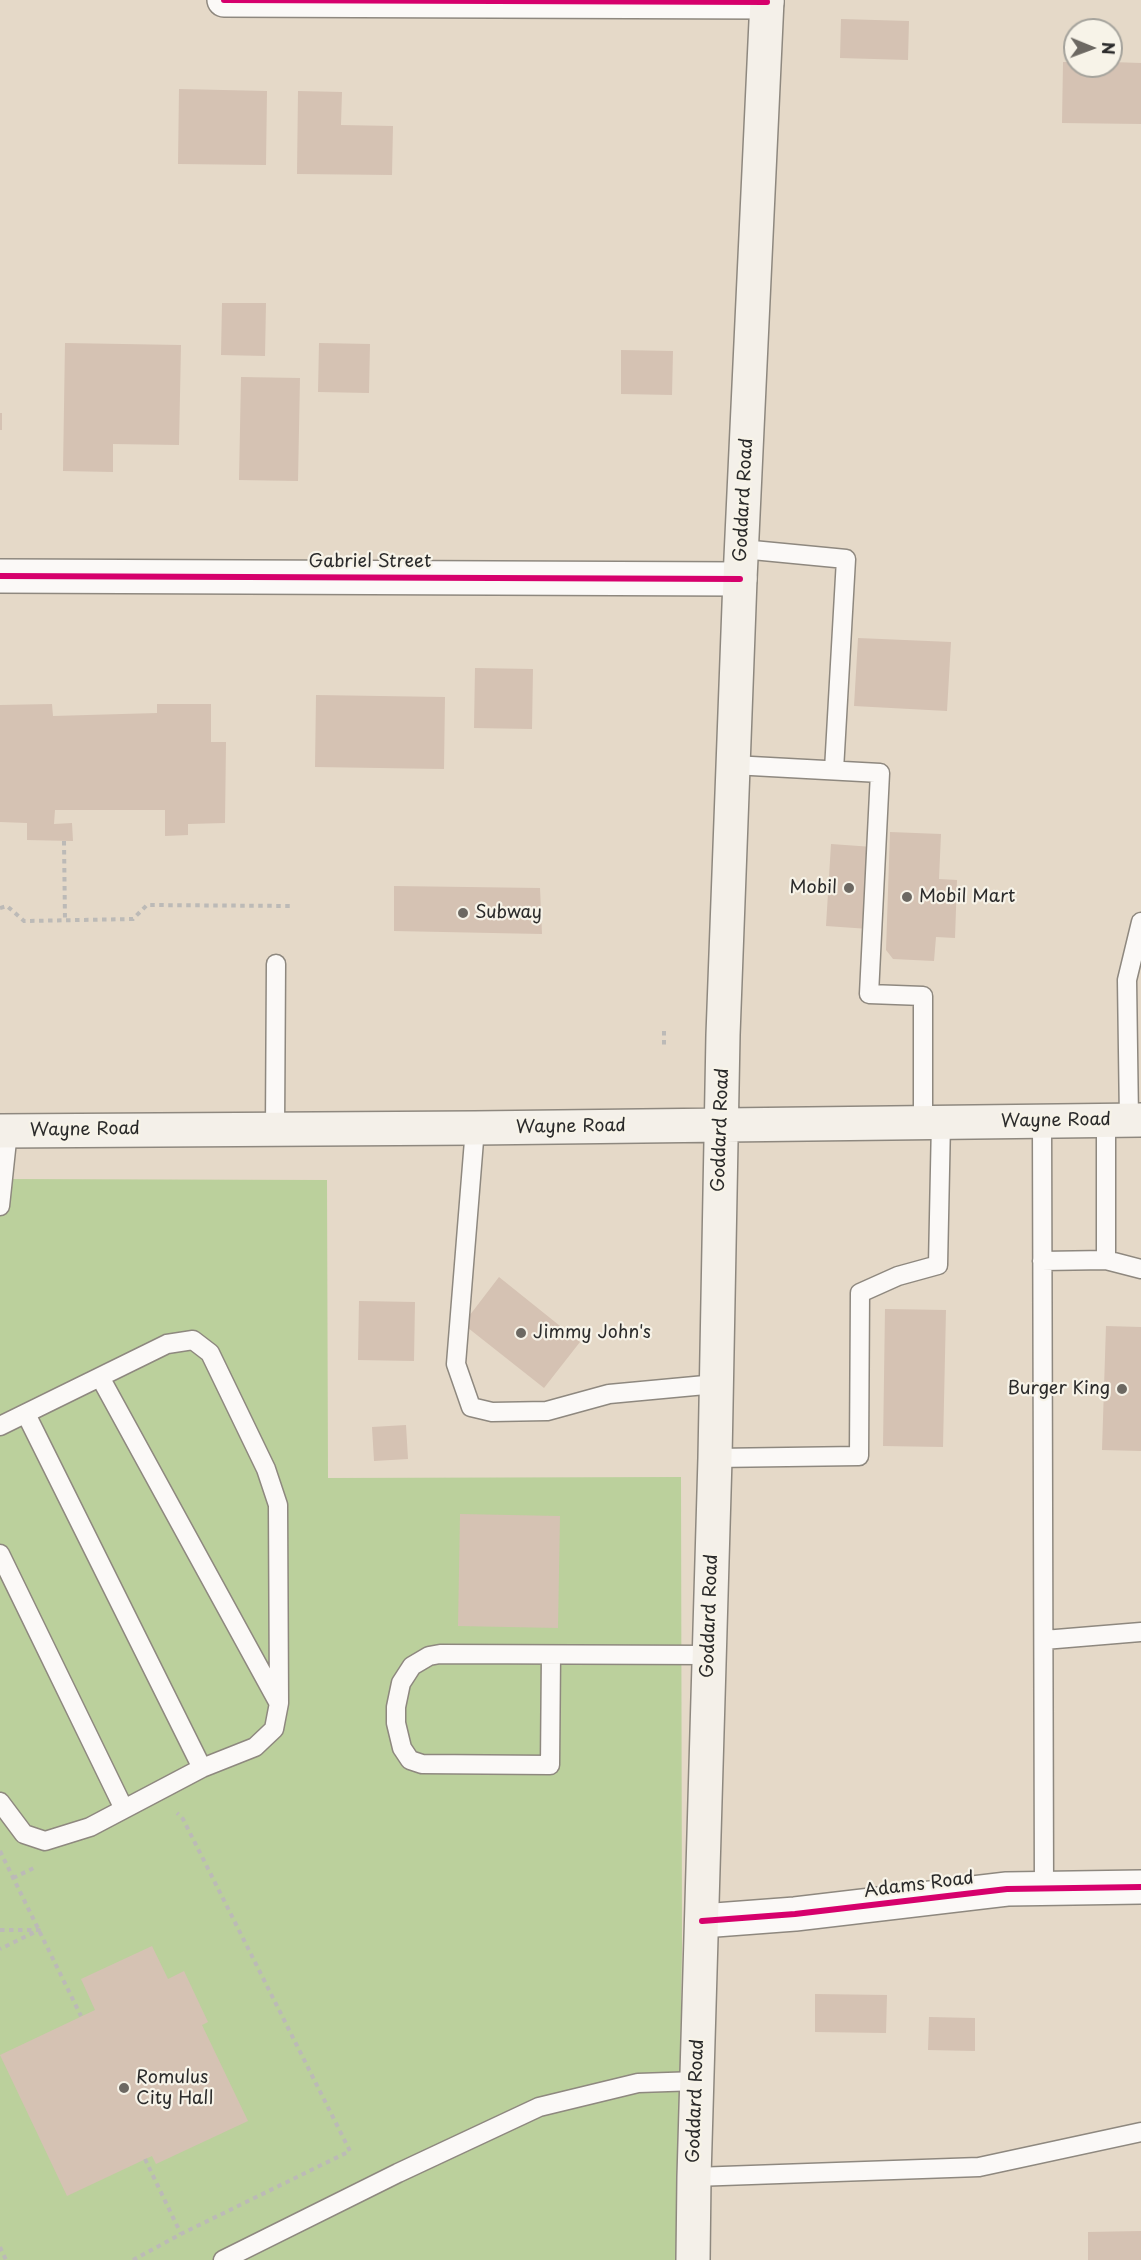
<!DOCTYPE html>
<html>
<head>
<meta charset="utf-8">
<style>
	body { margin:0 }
	#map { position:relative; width:1141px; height:2260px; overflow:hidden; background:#e5d9c8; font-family:"Playpen Sans",sans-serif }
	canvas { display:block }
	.north { position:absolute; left:1063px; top:18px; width:60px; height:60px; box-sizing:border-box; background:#f7f3e8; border:2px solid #a5a39c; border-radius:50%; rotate:91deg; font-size:16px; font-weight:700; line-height:24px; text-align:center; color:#2b2b2b }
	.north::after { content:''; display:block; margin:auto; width:21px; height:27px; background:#6c6862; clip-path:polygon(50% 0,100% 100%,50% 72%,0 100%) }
</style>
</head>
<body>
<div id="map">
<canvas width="1141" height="2260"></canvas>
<div class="north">N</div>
</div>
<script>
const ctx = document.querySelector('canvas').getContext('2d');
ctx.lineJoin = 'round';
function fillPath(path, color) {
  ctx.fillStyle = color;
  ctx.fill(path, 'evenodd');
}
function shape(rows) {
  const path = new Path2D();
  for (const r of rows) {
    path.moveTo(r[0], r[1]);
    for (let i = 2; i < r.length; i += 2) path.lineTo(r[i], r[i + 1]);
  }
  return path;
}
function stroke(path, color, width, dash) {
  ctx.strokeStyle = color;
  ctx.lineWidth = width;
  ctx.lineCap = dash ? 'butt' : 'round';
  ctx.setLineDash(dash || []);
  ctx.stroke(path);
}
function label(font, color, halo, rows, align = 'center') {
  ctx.font = font + ' "Playpen Sans",sans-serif';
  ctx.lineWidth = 4.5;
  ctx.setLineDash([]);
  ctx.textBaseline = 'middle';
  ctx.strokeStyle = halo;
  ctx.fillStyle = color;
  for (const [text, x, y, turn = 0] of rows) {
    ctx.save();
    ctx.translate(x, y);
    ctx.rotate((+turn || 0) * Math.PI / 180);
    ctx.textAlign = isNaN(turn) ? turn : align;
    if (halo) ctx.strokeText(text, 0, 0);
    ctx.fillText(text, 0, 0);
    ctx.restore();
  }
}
const green = shape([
	[0,1179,327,1180,328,1478,681,1477,682,1948,677,2260,0,2260]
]);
const building = shape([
	[841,19,909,21,908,60,840,58],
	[1063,62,1075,62,1075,66,1111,66,1111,62,1141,63,1141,124,1062,123],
	[179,89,267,91,266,165,178,164],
	[298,91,342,92,341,125,393,126,392,175,297,174],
	[222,303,266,303,265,356,221,355],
	[65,343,181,345,179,445,113,444,113,472,63,471],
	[319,343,370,344,369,393,318,392],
	[621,350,673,351,672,395,621,394],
	[241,377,300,378,298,481,239,480],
	[0,413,2,413,2,430,0,430],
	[858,638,951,642,947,711,854,706],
	[475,668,533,669,532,729,474,728],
	[316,695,445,697,444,769,315,767],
	[52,704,53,716,157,713,157,704,211,704,211,742,226,742,225,823,188,824,188,835,165,836,165,810,55,810,54,824,72,823,73,841,27,840,27,823,0,822,0,705],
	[890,832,941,834,939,879,957,880,955,938,936,937,934,961,893,959,886,950],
	[831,844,873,847,869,929,826,926],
	[394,886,540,888,542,934,394,931],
	[499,1277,580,1342,544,1388,463,1324],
	[359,1301,415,1302,414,1361,358,1360],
	[885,1309,946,1310,943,1447,883,1446],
	[1106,1326,1141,1327,1141,1451,1102,1450],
	[406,1425,408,1459,374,1461,372,1427],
	[460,1514,560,1516,558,1628,458,1626],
	[152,1946,168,1979,184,1971,208,2022,202,2025,248,2121,156,2164,152,2156,67,2196,0,2055,95,2010,81,1979],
	[815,1994,887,1995,886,2033,815,2032],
	[929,2017,975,2018,975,2051,928,2050],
	[1141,2231,1141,2260,1088,2260,1088,2232]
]);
const path = shape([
	[64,841,65,920],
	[0,908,7,906,24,921,133,919,147,905,290,906],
	[664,1031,664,1048],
	[0,1851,81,2016],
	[13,1878,36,1867],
	[0,1930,39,1930,0,1949],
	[145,2159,181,2234],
	[0,2247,6,2260],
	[133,2260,181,2234,350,2151,183,1819,177,1813]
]);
const service = shape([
	[742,549,846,559,834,770],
	[733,765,880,773,869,994,923,996,923,1123],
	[1129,1120,1127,980,1141,922],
	[1042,1121,1044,1889],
	[275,1128,276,964],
	[475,1128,456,1364,471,1407,492,1412,547,1411,609,1394,716,1384],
	[0,1206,8,1131],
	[1106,1260,1106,1120],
	[1042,1261,1106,1260,1141,1269],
	[100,1377,278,1702],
	[26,1414,202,1768],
	[0,1426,167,1344,193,1340,210,1353,266,1469,278,1505,279,1703,274,1729,255,1747,202,1768,90,1827,45,1841,24,1834,0,1802],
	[715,1458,859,1456,860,1293,898,1276,938,1265,941,1122],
	[0,1554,124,1809],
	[1044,1640,1141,1632],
	[551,1655,550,1765,422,1764,410,1760,402,1748,396,1723,396,1707,401,1683,412,1666,429,1656,440,1654,709,1655],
	[694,2177,979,2167,1141,2132],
	[223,2260,398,2173,539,2107,638,2083,698,2081]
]);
const minor = shape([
	[224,0,767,2],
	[0,576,740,579],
	[702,1921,795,1914,1007,1889,1141,1887]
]);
const secondary = shape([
	[0,1131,475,1128,1141,1120],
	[693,2260,694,2177,715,1458,723,1035,740,579,767,0]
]);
const cycleway = shape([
	[224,0,767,2],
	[0,576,740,579],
	[702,1921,795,1914,1007,1889,1141,1887]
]);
const markers = [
	[849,888,6,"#6c6862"],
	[907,897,6,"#6c6862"],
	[463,913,6,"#6c6862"],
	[521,1333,6,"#6c6862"],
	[1122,1389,6,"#6c6862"],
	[124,2088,6,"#6c6862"]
];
const streetNames = [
	["Goddard Road",744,500,-87],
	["Gabriel Street",370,562],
	["Wayne Road",1056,1121,-1],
	["Wayne Road",571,1127,-1],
	["Wayne Road",85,1130,-1],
	["Goddard Road",721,1130,-88],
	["Goddard Road",710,1616,-88],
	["Adams Road",919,1885,-7],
	["Goddard Road",696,2101,-88]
];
const poiNames = [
	["Mobil",837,888,"right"],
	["Mobil Mart",919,897],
	["Subway",475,913],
	["Jimmy John's",533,1333],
	["Burger King",1110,1389,"right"],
	["Romulus",136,2078],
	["City Hall",136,2099]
];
fillPath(green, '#bbd09c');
fillPath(building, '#d5c2b3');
stroke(service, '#8e887f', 21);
stroke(minor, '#8e887f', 36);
stroke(secondary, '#8e887f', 36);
stroke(path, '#bcbab7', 4, [4.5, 4.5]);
stroke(service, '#fbf9f7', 18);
stroke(minor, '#fbf9f7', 33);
stroke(secondary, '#f4f0e9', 33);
stroke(cycleway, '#d6006c', 6);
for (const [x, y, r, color] of markers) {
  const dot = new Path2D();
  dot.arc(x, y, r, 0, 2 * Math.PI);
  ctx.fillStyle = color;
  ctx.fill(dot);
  stroke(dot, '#f7f3e8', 2);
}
label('18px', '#2b2b2b', '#f7f3e8', streetNames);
label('18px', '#2b2b2b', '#f7f3e8', poiNames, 'left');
</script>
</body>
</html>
